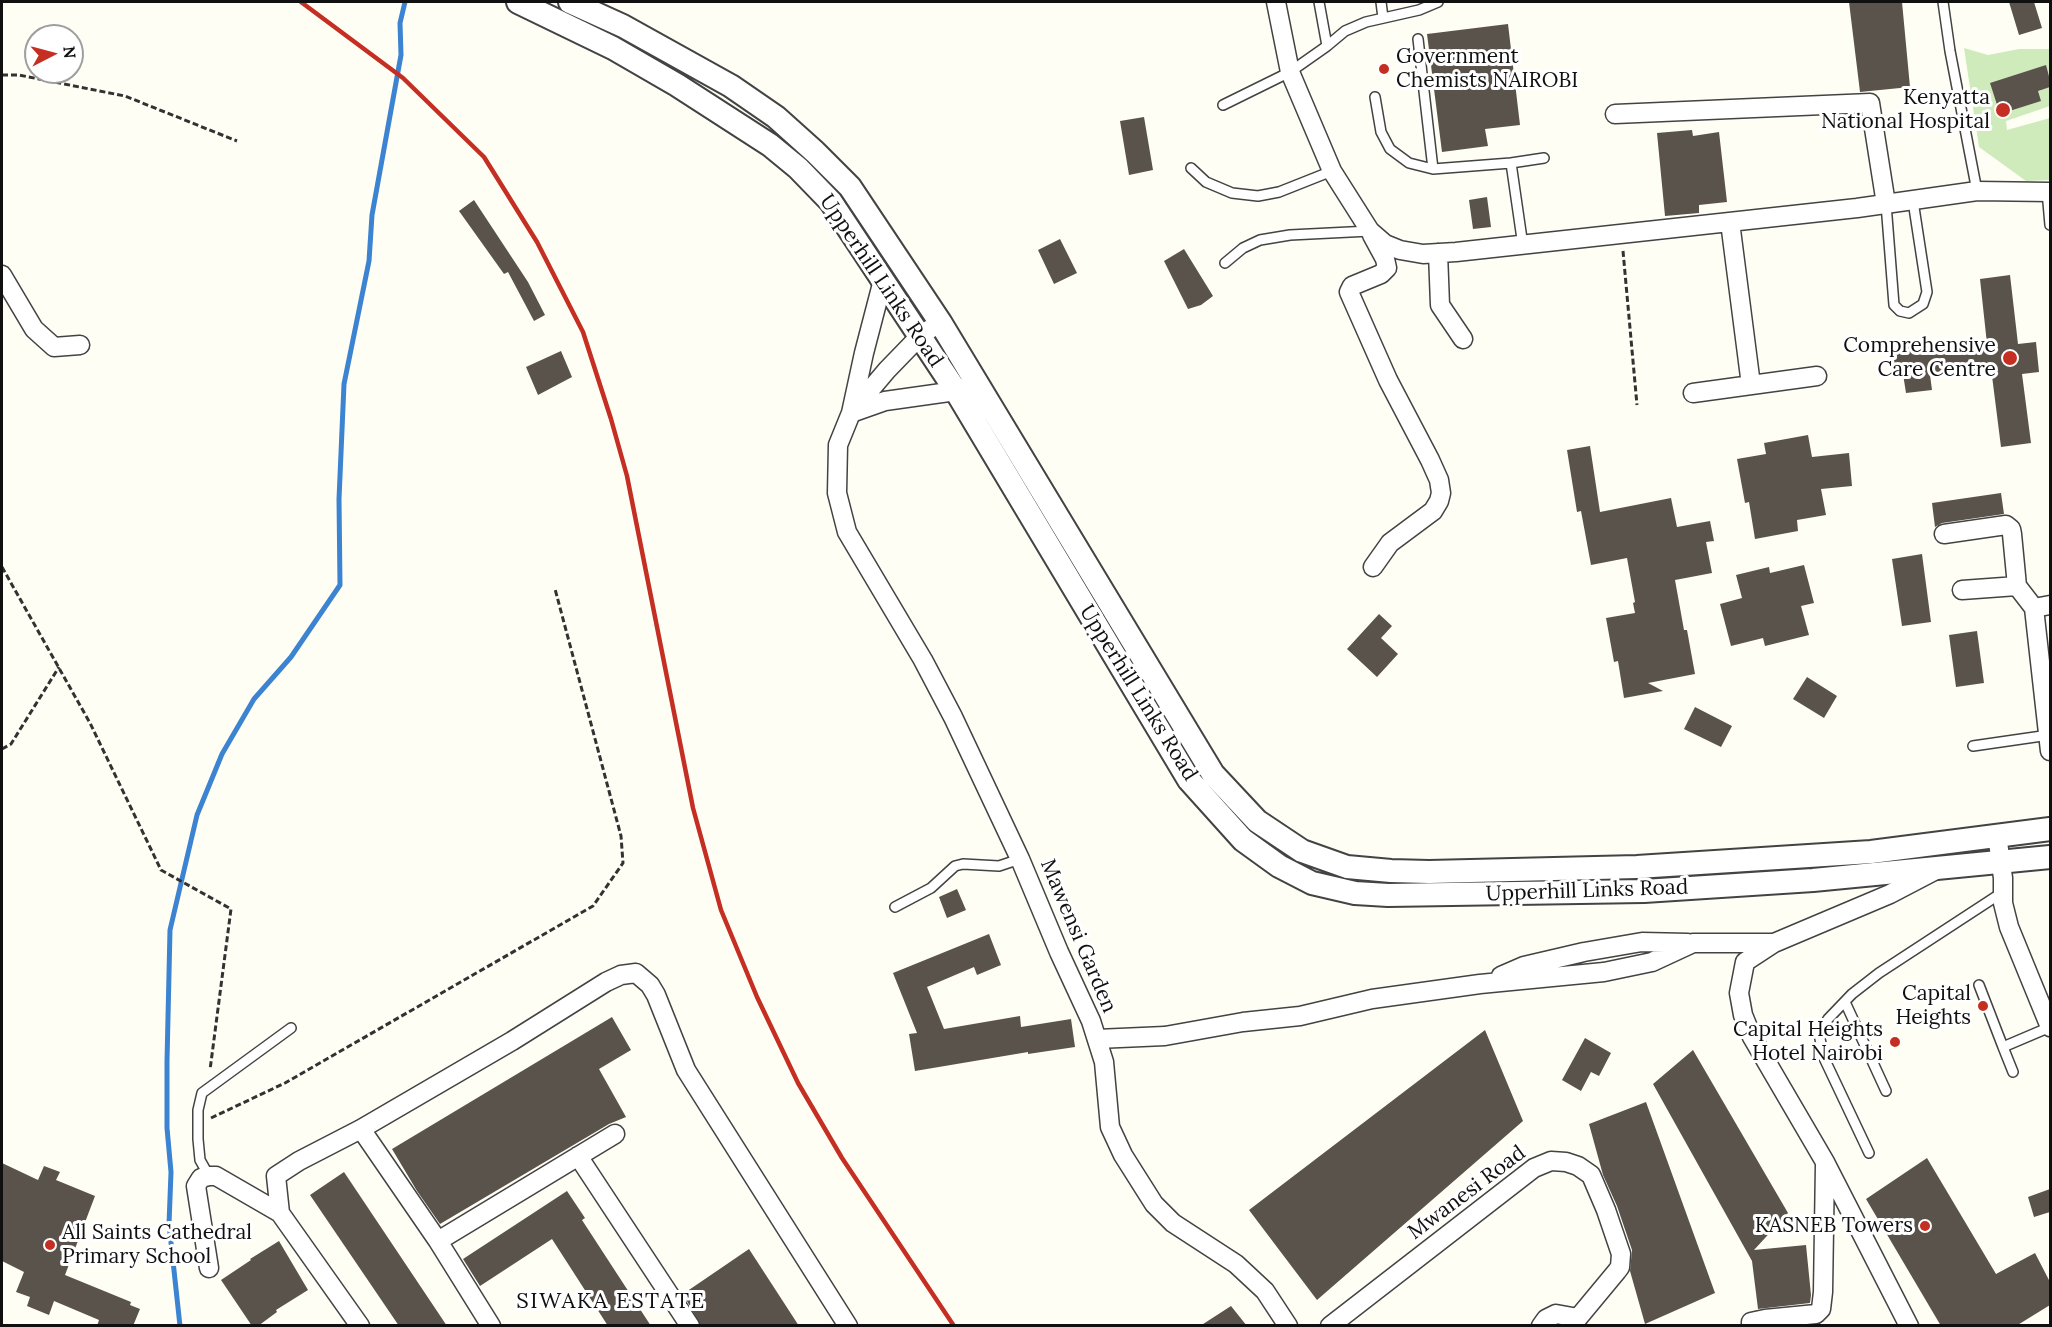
<!DOCTYPE html>
<html>
<head>
<meta charset="utf-8">
<style>
	body { margin:0 }
	#map { position:relative; width:2052px; height:1327px; overflow:hidden; background:#fffef4; font-family:Lora,serif }
	canvas { display:block }
	.frame { position:absolute; inset:0; border:3px solid #101010; pointer-events:none }
	.north { position:absolute; left:24px; top:24px; width:60px; height:60px; box-sizing:border-box; background:#fff; border:2px solid #9f9f9f; border-radius:50%; rotate:84deg; font-size:16px; font-weight:700; line-height:24px; text-align:center; color:#101010 }
	.north::after { content:''; display:block; margin:auto; width:21px; height:27px; background:#c52f23; clip-path:polygon(50% 0,100% 100%,50% 72%,0 100%) }
</style>
</head>
<body>
<div id="map">
<canvas width="2052" height="1327"></canvas>
<div class="frame"></div>
<div class="north">N</div>
</div>
<script>
const ctx = document.querySelector('canvas').getContext('2d');
ctx.lineJoin = 'round';
function fillPath(path, color) {
  ctx.fillStyle = color;
  ctx.fill(path, 'evenodd');
}
function shape(rows) {
  const path = new Path2D();
  for (const r of rows) {
    path.moveTo(r[0], r[1]);
    for (let i = 2; i < r.length; i += 2) path.lineTo(r[i], r[i + 1]);
  }
  return path;
}
function stroke(path, color, width, dash) {
  ctx.strokeStyle = color;
  ctx.lineWidth = width;
  ctx.lineCap = dash ? 'butt' : 'round';
  ctx.setLineDash(dash || []);
  ctx.stroke(path);
}
function label(font, color, halo, rows, align = 'center') {
  ctx.font = font + ' Lora,serif';
  ctx.lineWidth = 6;
  ctx.setLineDash([]);
  ctx.textBaseline = 'middle';
  ctx.strokeStyle = halo;
  ctx.fillStyle = color;
  for (const [text, x, y, turn = 0] of rows) {
    ctx.save();
    ctx.translate(x, y);
    ctx.rotate((+turn || 0) * Math.PI / 180);
    ctx.textAlign = isNaN(turn) ? turn : align;
    if (halo) ctx.strokeText(text, 0, 0);
    ctx.fillText(text, 0, 0);
    ctx.restore();
  }
}
const green = shape([
	[1964,48,1988,55,2019,49,2050,49,2050,106,2006,121,2007,130,2050,118,2050,180,2026,181,1979,147]
]);
const stream = shape([
	[180,1326,169,1224,171,1172,167,1128,167,1061,170,930,197,815,222,754,254,699,291,657,340,585,339,499,344,384,369,261,372,215,401,55,400,23,405,2]
]);
const building = shape([
	[1849,2,1902,2,1910,87,1860,92],
	[2009,2,2034,2,2042,28,2019,35],
	[1508,24,1520,125,1485,129,1488,146,1442,152,1427,34],
	[2046,65,2050,80,2050,87,2038,91,2041,101,2000,114,1990,83],
	[1144,117,1153,170,1129,175,1120,121],
	[1692,130,1693,136,1719,132,1727,202,1699,205,1699,213,1665,216,1657,133],
	[1487,197,1491,227,1473,229,1469,200],
	[474,200,528,282,545,315,534,321,508,272,504,274,459,211],
	[1060,239,1077,273,1054,284,1038,250],
	[1184,249,1213,296,1201,305,1188,309,1164,261],
	[2010,275,2018,344,2036,342,2039,372,2022,374,2031,443,2001,447,1991,368,1930,375,1932,390,1906,393,1903,374,1896,375,1892,344,1931,340,1932,351,1987,344,1980,279],
	[561,351,572,377,538,395,526,367],
	[1808,435,1812,457,1849,453,1852,486,1821,489,1826,515,1797,520,1798,531,1755,539,1749,502,1745,503,1737,459,1766,454,1764,443],
	[1590,446,1600,512,1671,498,1677,527,1710,521,1714,541,1706,542,1712,573,1675,580,1684,630,1687,630,1695,674,1648,683,1663,691,1624,698,1618,661,1614,662,1606,618,1635,613,1633,603,1635,602,1627,558,1591,565,1581,511,1577,512,1567,450],
	[2001,493,2004,514,1942,523,1935,527,1932,503],
	[1922,554,1931,622,1902,626,1892,559],
	[1804,565,1814,603,1801,606,1809,635,1765,646,1763,638,1731,646,1720,604,1742,598,1736,575,1769,567,1770,573],
	[1379,614,1392,626,1381,638,1398,654,1377,677,1347,649],
	[1977,631,1984,683,1956,687,1949,635],
	[1807,677,1837,696,1824,718,1793,699],
	[1695,707,1732,726,1721,747,1684,729],
	[957,889,966,910,947,918,939,897],
	[989,934,1001,965,977,975,974,967,927,987,944,1029,1020,1016,1021,1027,1071,1019,1075,1047,1028,1054,1028,1052,915,1071,909,1034,917,1033,893,973],
	[612,1017,631,1050,599,1069,626,1117,609,1124,440,1224,417,1191,392,1149],
	[1485,1030,1523,1121,1317,1300,1249,1210],
	[1585,1038,1611,1053,1599,1076,1591,1072,1581,1091,1562,1080],
	[1693,1050,1788,1213,1754,1250,1806,1245,1811,1295,1810,1303,1758,1309,1752,1261,1653,1084],
	[1646,1102,1715,1293,1645,1324,1630,1271,1632,1250,1617,1206,1603,1175,1589,1124],
	[1927,1158,1996,1274,2035,1253,2050,1282,2050,1305,2016,1326,1941,1326,1866,1199],
	[2,1163,38,1180,44,1166,60,1172,56,1180,95,1196,65,1275,131,1302,130,1305,140,1309,133,1326,97,1326,99,1320,54,1301,49,1315,27,1306,30,1297,16,1292,24,1272,2,1261],
	[344,1172,447,1326,399,1326,310,1195],
	[2050,1189,2050,1212,2034,1217,2028,1197],
	[567,1191,585,1218,582,1220,651,1326,608,1326,552,1239,480,1286,463,1259],
	[279,1241,308,1290,276,1310,277,1312,258,1326,252,1326,221,1280,251,1260,250,1259],
	[749,1249,799,1326,701,1326,683,1294],
	[1231,1306,1247,1326,1200,1326]
]);
const path = shape([
	[2,75,19,75,125,96,237,141],
	[1623,251,1637,405],
	[2,567,90,723,161,870,231,909,210,1070],
	[2,749,11,744,59,667],
	[211,1118,285,1083,593,906,623,863,621,836,555,589]
]);
const service = shape([
	[1381,2,1383,18],
	[1943,2,1950,51,1977,191],
	[1418,39,1433,169],
	[1327,46,1345,31,1366,22,1419,10,1438,2],
	[1375,97,1381,132,1390,149,1409,163,1433,169,1511,163],
	[1223,105,1290,72,1327,46,1319,2],
	[1191,168,1206,182,1232,193,1258,196,1279,192,1332,171],
	[2047,191,2050,225],
	[1886,204,1894,305,1900,311,1909,313,1923,304,1927,292,1913,201],
	[1523,246,1511,163,1544,158],
	[1225,263,1243,248,1260,240,1290,235,1370,231],
	[1973,746,2049,735],
	[895,907,931,888,955,866,963,864,999,866,1020,859],
	[1979,985,2003,1047],
	[1845,1002,1886,1091],
	[2013,1072,2003,1047,2050,1027],
	[1869,1153,1824,1058,1819,1034,1828,1019,1852,994,1879,973,2003,892],
	[209,1176,200,1160,198,1139,198,1110,202,1093,291,1028]
]);
const minor = shape([
	[1276,2,1290,72,1332,171,1370,231,1385,244,1400,250,1423,254,1456,252,1857,208,1977,191,2050,192],
	[1615,114,1870,103,1886,204],
	[1730,222,1751,385],
	[1372,235,1385,259,1387,268,1381,274,1352,286,1349,292,1388,380,1430,460,1439,480,1441,493,1439,501,1433,511,1390,543,1373,567],
	[1438,253,1440,305,1463,339],
	[2,275,34,329,54,347,80,345],
	[883,280,864,353,851,413,838,445,837,493,847,532,923,660,953,717,1020,859,1059,952,1091,1021,1104,1062,1110,1127,1123,1155,1154,1204,1173,1223,1236,1264,1265,1291,1288,1326],
	[1693,393,1817,376],
	[854,409,887,370,919,337,930,329],
	[851,413,885,401,956,391,966,387],
	[1944,534,2006,525,2011,529,2012,534,2017,586],
	[1962,590,2017,586,2034,608,2050,605],
	[2034,608,2050,751],
	[1997,835,2003,878,2003,903,2009,927,2050,1027],
	[1501,976,1524,966,1584,952,1642,942,1688,943],
	[1097,1039,1165,1036,1243,1022,1300,1016,1372,999,1480,984,1604,972,1652,962,1693,943,1774,943],
	[361,1129,438,1241,491,1326],
	[578,1156,690,1326],
	[280,1213,276,1176,299,1161,361,1129,512,1041,606,982,621,975,636,973,650,985,656,995,686,1070,848,1326],
	[438,1241,615,1134],
	[209,1268,196,1186,201,1178,209,1176,216,1176,280,1213,360,1326],
	[1330,1326,1534,1168,1551,1161,1566,1162,1578,1166,1591,1175,1606,1210,1621,1254,1620,1267,1617,1271,1578,1318],
	[1541,1326,1546,1319,1556,1314,1578,1318],
	[1751,1326,1751,1322,1765,1319,1816,1314,1821,1309,1823,1292,1825,1164],
	[1909,1326,1825,1162,1752,1037,1743,1015,1739,993,1745,962,1774,943,1890,894,1936,870]
]);
const tertiary = shape([
	[518,2,613,48,677,85,770,145,798,168,831,202,956,391,1189,780,1243,840,1279,866,1312,883,1355,893,1388,895,1644,891,1813,880,2050,857],
	[570,2,623,26,731,86,776,117,815,152,850,187,940,322,1213,774,1257,821,1302,851,1347,867,1391,871,1429,872,1637,867,1871,852,2050,829]
]);
const rail = shape([
	[301,2,403,78,484,157,537,242,583,332,611,419,627,476,693,808,721,910,757,997,798,1083,842,1158,954,1326]
]);
const markers = [
	[1384,69,6,"#c52f23"],
	[2003,110,8,"#c52f23"],
	[2010,358,8,"#c52f23"],
	[1983,1006,6,"#c52f23"],
	[1895,1042,6,"#c52f23"],
	[1925,1226,6,"#c52f23"],
	[50,1245,6,"#c52f23"]
];
const poiNames = [
	["Government",1396,57,"left"],
	["Chemists NAIROBI",1396,81,"left"],
	["Kenyatta",1990,98],
	["National Hospital",1990,122],
	["Comprehensive",1996,346],
	["Care Centre",1996,370],
	["Capital",1971,994],
	["Heights",1971,1018],
	["Capital Heights",1883,1030],
	["Hotel Nairobi",1883,1054],
	["KASNEB Towers",1913,1226],
	["All Saints Cathedral",62,1233,"left"],
	["Primary School",62,1257,"left"]
];
const streetNames = [
	["Upperhill Links Road",881,281,56],
	["Upperhill Links Road",1138,693,58],
	["Upperhill Links Road",1587,891,-2],
	["Mawensi Garden",1078,936,67],
	["Mwanesi Road",1467,1193,-37]
];
const neighbourhoodNames = [
	["SIWAKA ESTATE",611,1302]
];
fillPath(green, '#cfebbb');
stroke(stream, '#3c84d1', 5);
fillPath(building, '#5a534c');
stroke(service, '#434343', 12);
stroke(minor, '#434343', 21);
stroke(tertiary, '#434343', 26);
stroke(path, '#323232', 3, [6, 3]);
stroke(service, '#fff', 9);
stroke(minor, '#fff', 18);
stroke(tertiary, '#fff', 22);
stroke(rail, '#c52f23', 4.5);
for (const [x, y, r, color] of markers) {
  const dot = new Path2D();
  dot.arc(x, y, r, 0, 2 * Math.PI);
  ctx.fillStyle = color;
  ctx.fill(dot);
  stroke(dot, '#fff', 2);
}
label('21px', '#101010', '#fff', poiNames, 'right');
label('21px', '#101010', '#fff', streetNames);
ctx.letterSpacing = '1.5px';
label('22px', '#101010', '#fff', neighbourhoodNames);
ctx.letterSpacing = '0px';
</script>
</body>
</html>
